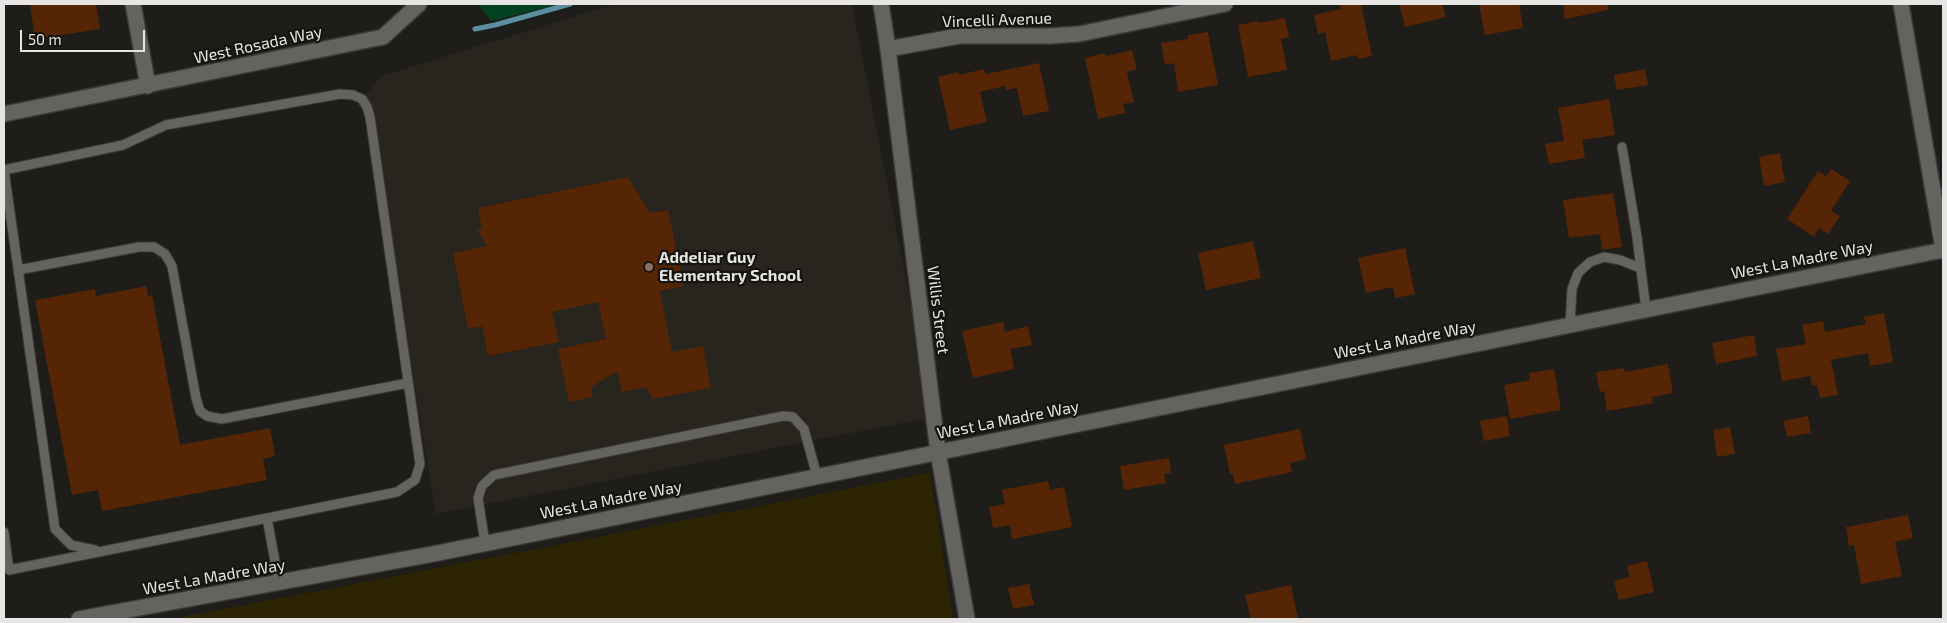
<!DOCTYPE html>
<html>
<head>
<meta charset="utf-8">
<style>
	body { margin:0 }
	#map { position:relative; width:1947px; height:623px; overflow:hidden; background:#1e1d1a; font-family:"Exo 2",sans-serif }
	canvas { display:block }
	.frame { position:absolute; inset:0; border:5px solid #e6e5e3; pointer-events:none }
	.scale { position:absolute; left:20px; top:30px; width:125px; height:22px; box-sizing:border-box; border:2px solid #e6e5e3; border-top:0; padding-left:6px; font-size:15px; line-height:18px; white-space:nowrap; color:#e6e5e3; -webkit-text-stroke:4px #151411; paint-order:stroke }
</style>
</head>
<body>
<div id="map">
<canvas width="1947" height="623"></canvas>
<div class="frame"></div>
<div class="scale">50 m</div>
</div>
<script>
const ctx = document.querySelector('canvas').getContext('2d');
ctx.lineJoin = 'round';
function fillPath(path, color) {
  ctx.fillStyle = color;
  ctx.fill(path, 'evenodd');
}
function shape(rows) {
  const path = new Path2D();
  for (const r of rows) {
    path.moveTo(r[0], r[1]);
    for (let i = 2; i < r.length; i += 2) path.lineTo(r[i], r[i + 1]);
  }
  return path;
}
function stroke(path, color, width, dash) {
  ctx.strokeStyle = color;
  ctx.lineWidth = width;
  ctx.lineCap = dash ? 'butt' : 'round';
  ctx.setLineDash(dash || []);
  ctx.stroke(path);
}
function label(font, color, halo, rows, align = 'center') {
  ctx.font = font + ' "Exo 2",sans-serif';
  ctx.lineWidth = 4.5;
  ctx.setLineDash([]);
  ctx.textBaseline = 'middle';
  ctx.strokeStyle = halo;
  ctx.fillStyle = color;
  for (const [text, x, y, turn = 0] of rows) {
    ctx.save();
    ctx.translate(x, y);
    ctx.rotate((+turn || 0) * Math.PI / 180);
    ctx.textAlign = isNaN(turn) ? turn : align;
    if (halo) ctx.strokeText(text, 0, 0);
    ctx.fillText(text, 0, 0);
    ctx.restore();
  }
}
const built = shape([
	[615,4,852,4,933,417,436,514,370,117,362,99,381,76]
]);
const green = shape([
	[478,4,561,4,491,21]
]);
const sand = shape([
	[930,473,953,619,172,619]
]);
const stream = shape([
	[475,29,495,25,570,4]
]);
const building = shape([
	[30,4,96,4,100,29,35,39],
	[1340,4,1361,4,1372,56,1358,59,1357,55,1331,61,1325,32,1318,34,1314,15,1341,9],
	[1399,4,1442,4,1446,17,1405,27],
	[1479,4,1519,4,1523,28,1485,35],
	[1563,4,1608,4,1608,10,1565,19],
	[1285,18,1289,37,1281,39,1287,70,1248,77,1238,25,1259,21,1259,23],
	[1208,32,1218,85,1178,92,1174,63,1165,65,1161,43,1188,39,1188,35],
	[1132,50,1137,69,1127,72,1134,102,1123,104,1125,113,1098,119,1085,58,1105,53,1106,56],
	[1039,63,1049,111,1023,116,1017,88,1006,90,1005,86,980,92,987,122,950,130,938,77,958,72,959,75,984,69,986,74],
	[1645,69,1648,85,1617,90,1614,75],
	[1609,99,1615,135,1582,140,1585,158,1549,164,1545,144,1564,141,1558,108],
	[1780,153,1785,182,1764,186,1759,157],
	[1831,169,1850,181,1831,211,1840,216,1828,234,1819,228,1814,237,1787,219,1818,171,1826,176],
	[628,177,650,213,668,210,684,286,660,291,672,352,703,346,711,388,653,399,646,387,622,392,617,371,591,387,593,397,569,402,558,349,606,339,598,302,552,312,559,342,488,356,482,326,468,329,453,253,487,246,477,230,482,229,478,208],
	[1613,193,1622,247,1602,250,1600,234,1569,238,1563,200],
	[1253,241,1261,278,1206,290,1198,253],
	[1405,248,1415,294,1395,298,1393,287,1366,293,1358,258],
	[146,286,148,296,152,295,180,445,270,428,275,456,263,459,267,480,102,511,98,490,72,495,35,300,95,289,96,296],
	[1884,313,1893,362,1870,366,1868,353,1831,360,1838,395,1820,398,1817,385,1812,386,1810,376,1782,381,1776,349,1806,344,1802,325,1823,321,1825,332,1866,324,1864,317],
	[1003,322,1005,332,1028,326,1032,345,1010,349,1014,369,973,378,962,331],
	[1754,335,1757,356,1716,364,1712,343],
	[1668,364,1673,393,1652,397,1653,403,1607,411,1604,391,1600,392,1596,372,1624,368,1625,372],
	[1554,369,1561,410,1510,419,1504,385,1530,380,1529,373],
	[1507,416,1510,436,1484,441,1480,421],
	[1808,416,1811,433,1787,437,1783,421],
	[1730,427,1735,454,1717,457,1713,430],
	[1300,429,1306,459,1290,463,1292,472,1235,484,1233,474,1230,474,1224,445],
	[1169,458,1171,473,1164,474,1166,483,1124,490,1120,466],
	[1048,481,1050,490,1064,487,1072,527,1012,539,1010,525,993,528,989,507,1005,504,1002,490],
	[1908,515,1913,538,1895,542,1902,576,1861,584,1854,545,1849,546,1846,527],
	[1647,561,1654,592,1619,600,1614,581,1630,577,1627,566],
	[1029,584,1034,605,1013,609,1008,588],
	[1291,585,1298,619,1251,619,1245,595]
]);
const lane = shape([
	[1622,147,1637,237,1646,310],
	[4,170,123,145,166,125,340,94,353,95,362,99,367,107,370,117,420,464,415,480,397,492,9,570,4,532],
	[4,170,55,529,71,545,95,550],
	[18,270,139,247,154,247,165,254,172,266,196,398,200,411,207,416,222,419,408,383],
	[1570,325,1572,289,1578,273,1590,262,1604,257,1620,260,1640,268],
	[267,518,279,583],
	[485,543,478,498,482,486,494,475,783,416,793,417,804,429,817,476]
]);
const street = shape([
	[133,4,148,86],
	[888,49,959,36,1049,36,1079,34,1225,4],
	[4,114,383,37,419,4]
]);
const secondary = shape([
	[881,4,888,49,938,452,967,619],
	[1901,4,1943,249],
	[79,619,433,554,1943,250]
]);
const markers = [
	[649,267,5,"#8d6e63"]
];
const streetNames = [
	["Vincelli Avenue",997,20,-2],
	["West Rosada Way",258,45,-12],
	["West La Madre Way",1802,260,-11],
	["Willis Street",938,310,83],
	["West La Madre Way",1405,340,-11],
	["West La Madre Way",1008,420,-11],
	["West La Madre Way",611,500,-11],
	["West La Madre Way",214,577,-10]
];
const poiNames = [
	["Addeliar Guy",659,258],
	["Elementary School",659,276]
];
fillPath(built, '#27251d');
fillPath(green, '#024222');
fillPath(sand, '#2c2403');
stroke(stream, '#5b8fa0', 5);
fillPath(building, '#552506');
stroke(lane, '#393937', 11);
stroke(street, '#393937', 18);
stroke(secondary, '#393937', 18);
stroke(lane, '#646360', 9);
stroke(street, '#646360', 15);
stroke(secondary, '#646360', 15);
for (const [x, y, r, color] of markers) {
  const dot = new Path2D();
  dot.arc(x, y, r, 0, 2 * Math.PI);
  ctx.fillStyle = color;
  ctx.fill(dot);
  stroke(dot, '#151411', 2);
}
label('16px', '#e6e5e3', '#151411', streetNames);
label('bold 16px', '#e6e5e3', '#151411', poiNames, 'left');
</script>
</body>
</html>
